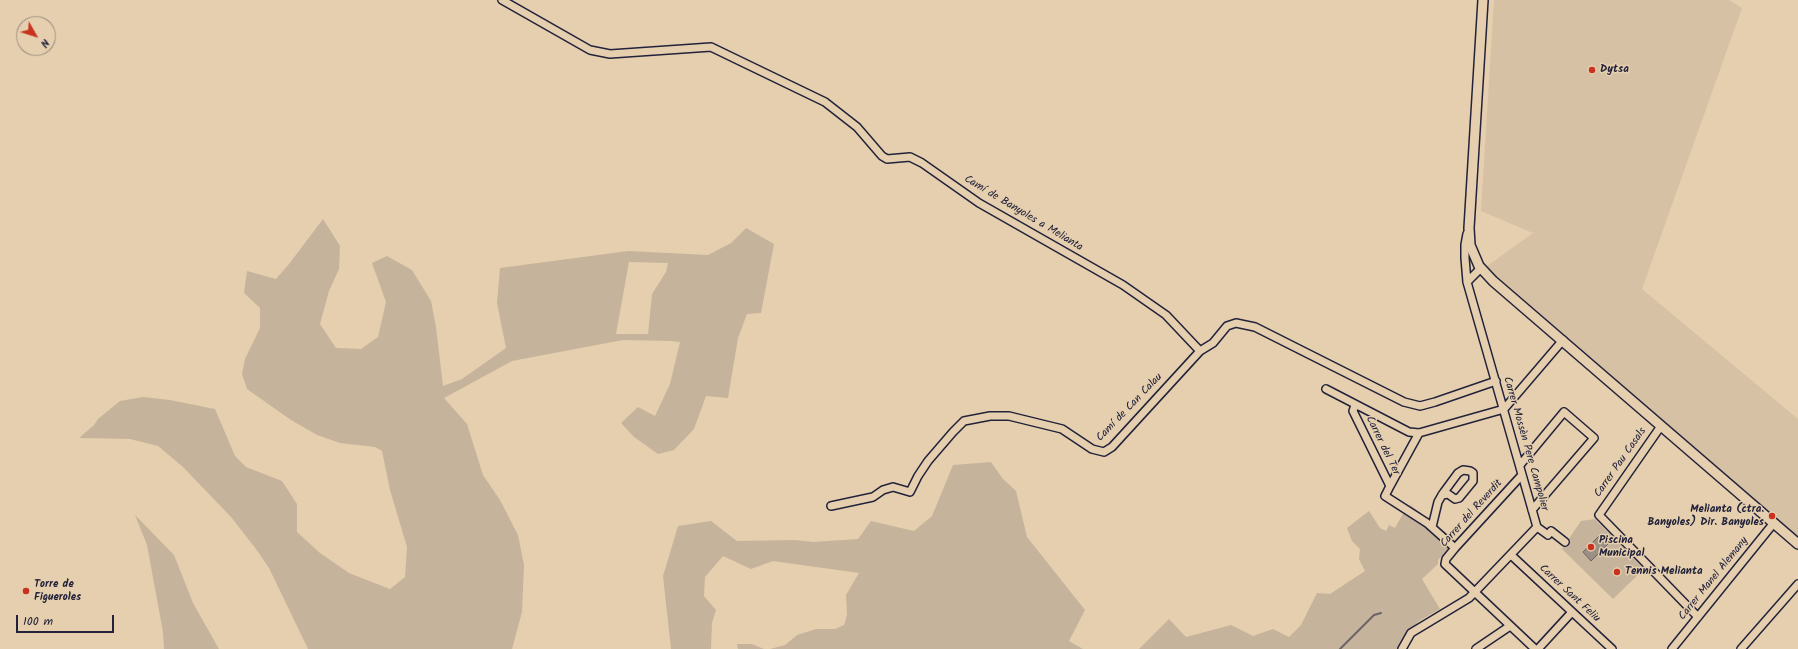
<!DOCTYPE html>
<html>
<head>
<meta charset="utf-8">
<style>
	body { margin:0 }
	#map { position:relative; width:1798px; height:649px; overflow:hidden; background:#e5cfae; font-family:Kalam,sans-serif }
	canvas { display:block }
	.north { position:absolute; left:16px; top:16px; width:40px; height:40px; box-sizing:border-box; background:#e5cfae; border:1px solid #978a80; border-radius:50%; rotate:129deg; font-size:11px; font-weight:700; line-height:16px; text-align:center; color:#22223b }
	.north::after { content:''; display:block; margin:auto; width:14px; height:18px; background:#c8321e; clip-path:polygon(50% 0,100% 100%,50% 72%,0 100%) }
	.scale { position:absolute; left:16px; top:615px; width:98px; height:18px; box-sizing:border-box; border:2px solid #22223b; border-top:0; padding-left:5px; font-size:12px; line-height:14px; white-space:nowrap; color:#22223b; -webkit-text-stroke:3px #e5cfae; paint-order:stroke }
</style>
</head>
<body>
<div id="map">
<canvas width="1798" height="649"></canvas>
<div class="north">N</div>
<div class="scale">100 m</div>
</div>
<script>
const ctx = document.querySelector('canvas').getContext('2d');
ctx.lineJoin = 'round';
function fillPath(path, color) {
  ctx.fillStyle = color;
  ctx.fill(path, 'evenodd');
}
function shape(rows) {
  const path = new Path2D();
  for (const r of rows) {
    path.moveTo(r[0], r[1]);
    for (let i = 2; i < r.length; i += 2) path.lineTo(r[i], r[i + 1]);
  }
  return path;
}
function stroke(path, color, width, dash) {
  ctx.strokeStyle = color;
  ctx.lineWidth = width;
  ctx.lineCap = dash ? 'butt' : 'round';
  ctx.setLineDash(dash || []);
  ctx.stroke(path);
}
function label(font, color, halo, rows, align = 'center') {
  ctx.font = font + ' Kalam,sans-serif';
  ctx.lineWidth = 3;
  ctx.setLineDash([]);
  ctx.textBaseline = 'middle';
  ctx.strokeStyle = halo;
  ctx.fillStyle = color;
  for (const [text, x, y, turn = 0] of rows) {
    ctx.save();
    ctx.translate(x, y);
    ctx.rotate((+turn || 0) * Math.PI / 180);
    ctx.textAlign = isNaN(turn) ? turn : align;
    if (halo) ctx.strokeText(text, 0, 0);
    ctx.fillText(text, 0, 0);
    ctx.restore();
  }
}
const built = shape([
	[1494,0,1729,0,1742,8,1642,289,1798,419,1798,540,1483,269,1533,233,1481,211]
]);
const green = shape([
	[323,219,340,246,339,269,329,291,320,324,336,348,361,349,378,337,386,302,372,263,387,256,412,270,431,301,436,327,443,386,462,379,506,348,497,303,500,268,628,251,708,255,731,243,746,228,774,244,761,313,747,314,738,338,728,398,706,396,694,429,674,450,658,454,634,437,621,423,638,407,655,416,670,384,680,342,670,341,623,340,512,361,444,398,467,424,483,475,500,500,518,535,524,565,522,612,512,649,308,649,269,568,256,549,231,517,183,467,158,446,130,439,79,438,94,425,98,419,120,401,143,397,170,400,215,409,235,456,246,467,282,481,297,504,297,532,320,553,349,573,390,589,405,577,407,547,390,490,382,451,375,447,340,443,317,435,291,420,247,389,242,374,245,359,260,328,260,308,244,293,247,271,276,279,289,264],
	[629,262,668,263,666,272,652,294,648,334,616,334],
	[991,462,1003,479,1016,491,1027,537,1085,610,1069,641,1083,649,770,649,785,645,797,635,816,629,835,629,844,625,847,615,846,595,859,573,773,561,751,569,723,556,705,577,704,596,716,610,712,623,711,649,671,649,663,576,678,526,711,521,737,541,795,540,813,542,858,539,871,521,914,531,932,516,953,465],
	[1410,505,1437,525,1455,541,1438,560,1438,564,1422,579,1440,609,1419,621,1403,639,1398,649,1139,649,1169,619,1186,637,1231,625,1253,636,1273,629,1289,637,1301,625,1317,593,1330,594,1365,571,1359,559,1360,549,1352,541,1347,528,1369,511,1380,528,1386,531,1389,525,1395,528,1404,512],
	[135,515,174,555,193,603,219,649,164,649,163,632,147,545],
	[1595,519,1644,569,1613,599,1562,549,1581,521],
	[737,644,752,644,764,649,738,649]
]);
const water = shape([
	[1600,535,1608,544,1591,561,1583,552,1600,535]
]);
const stream = shape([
	[1340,649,1374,615,1381,613]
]);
const minor = shape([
	[502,0,590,50,610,54,711,47,825,102,857,127,882,156,887,159,910,157,922,163,979,203,1123,285,1166,315,1200,351],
	[1467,282,1481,268],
	[1326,389,1409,432,1419,433,1504,409,1563,340],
	[1355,405,1353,411,1390,486,1385,496,1427,523,1455,548],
	[1661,426,1599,515,1698,617],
	[1520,465,1564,412,1594,438,1532,510],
	[1521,476,1455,548,1446,559,1445,564,1535,649],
	[1390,486,1419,433],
	[831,506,873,497,883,490,893,487,910,492,918,476,928,461,953,432,964,421,990,416,1009,416,1062,429,1092,449,1104,452,1112,447,1200,351,1213,343,1227,326,1236,323,1255,327,1404,402,1420,406,1435,402,1496,381],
	[1432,527,1438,502,1442,495,1444,492,1458,473,1463,470,1470,471,1473,473,1473,481,1459,498,1455,499,1448,494,1442,495],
	[1537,527,1548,535,1551,531,1565,542],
	[1511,555,1612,649],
	[1402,649,1411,633,1469,598,1537,527,1467,282,1465,258,1465,245,1467,234],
	[1476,649,1510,626],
	[1538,649,1572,612],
	[1672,649,1773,524],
	[1741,649,1798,584]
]);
const major = shape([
	[1483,0,1469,228,1470,245,1479,266,1493,281,1798,544]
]);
const markers = [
	[1592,70,4,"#c8321e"],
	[1772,516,4,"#c8321e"],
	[1591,547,4,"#c8321e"],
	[1617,572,4,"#c8321e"],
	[26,591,4,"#c8321e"]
];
const poiNames = [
	["Dytsa",1600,70],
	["Melianta (ctra.",1764,510,"right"],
	["Banyoles) Dir. Banyoles",1764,523,"right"],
	["Piscina",1599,541],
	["Municipal",1599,554],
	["Tennis Melianta",1625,572],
	["Torre de",34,585],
	["Figueroles",34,598]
];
const streetNames = [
	["Camí de Banyoles a Melianta",1023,214,31],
	["Camí de Can Calau",1130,408,-46],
	["Carrer Mossèn Pere Campolier",1525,444,74],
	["Carrer del Ter",1382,446,64],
	["Carrer Pau Casals",1621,463,-55],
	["Carrer del Reverdit",1472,514,-48],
	["Carrer Manel Alemany",1714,579,-51],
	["Carrer Sant Feliu",1569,594,43]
];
fillPath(built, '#d6c1a5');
fillPath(green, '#c6b39b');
fillPath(water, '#9c8f84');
stroke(water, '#6b6367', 1);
stroke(stream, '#6b6367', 2);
stroke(minor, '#22223b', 10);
stroke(major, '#22223b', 12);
stroke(minor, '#e5cfae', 7);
stroke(major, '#e5cfae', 9);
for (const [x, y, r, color] of markers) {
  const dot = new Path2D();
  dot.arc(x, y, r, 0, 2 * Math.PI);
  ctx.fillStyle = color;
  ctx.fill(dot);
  stroke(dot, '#e5cfae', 1.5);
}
label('bold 11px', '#22223b', '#e5cfae', poiNames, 'left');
label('11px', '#22223b', '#e5cfae', streetNames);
</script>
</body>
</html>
